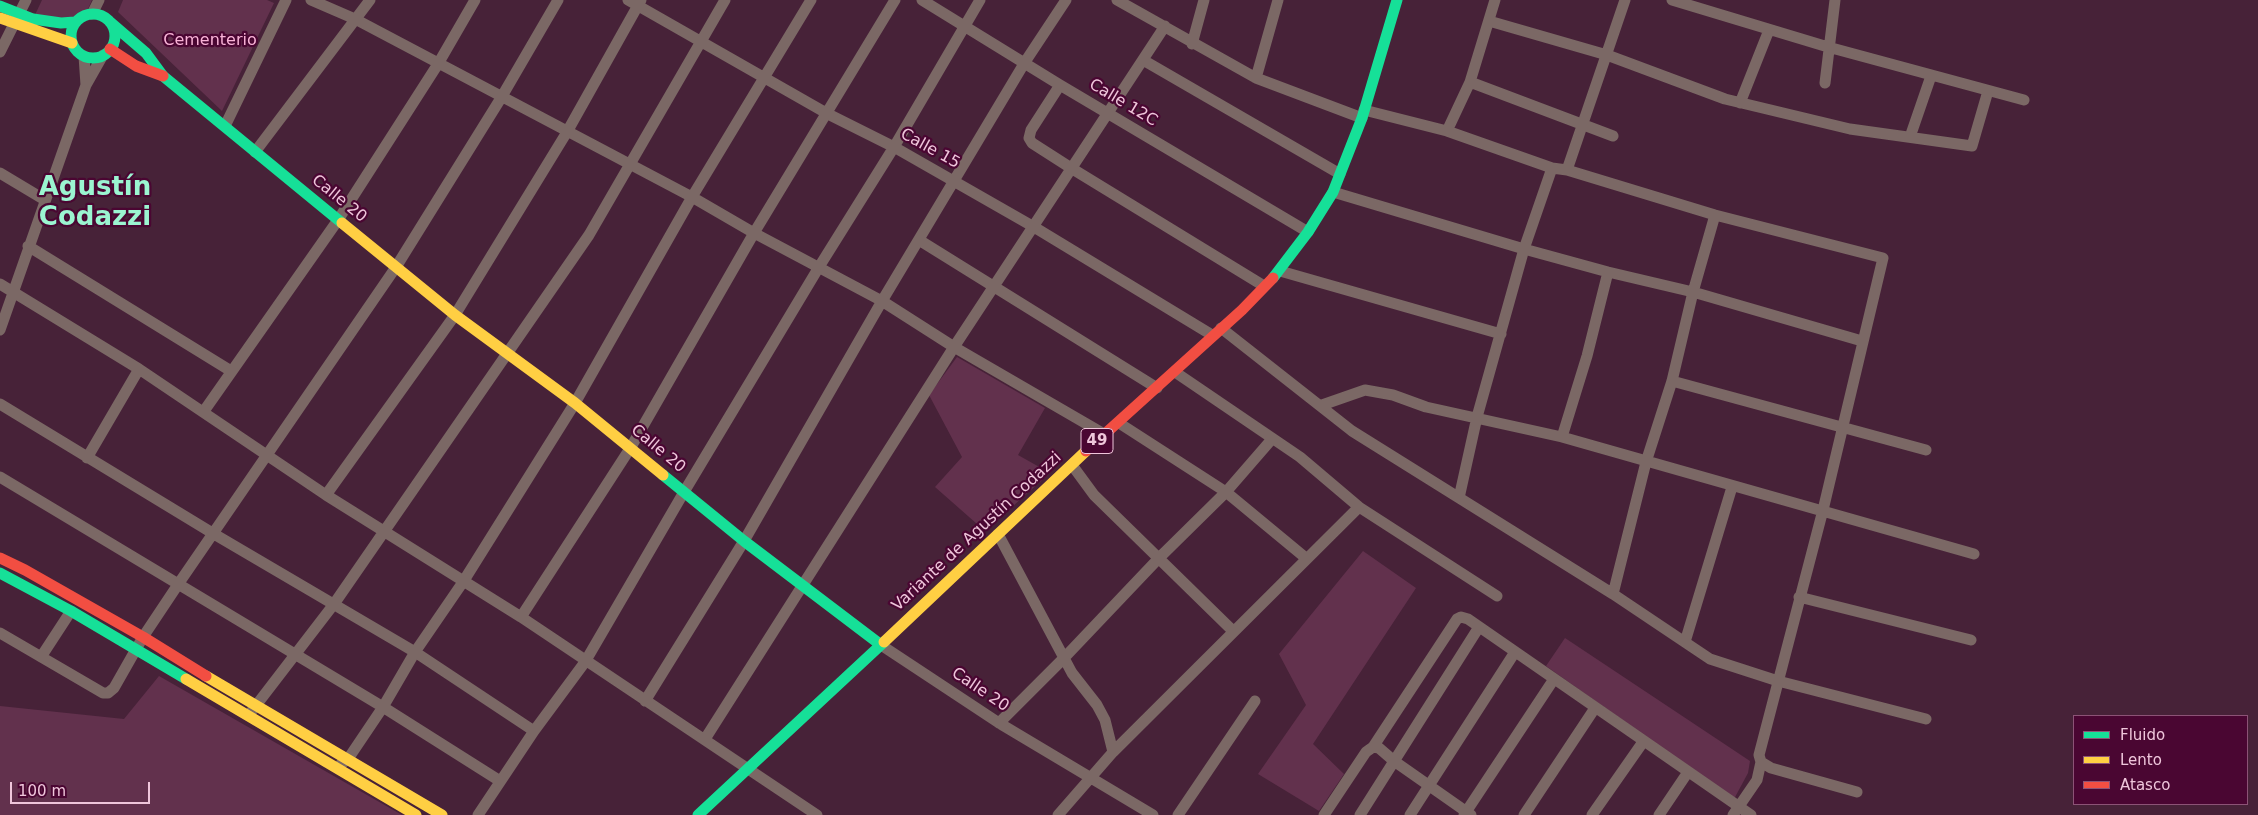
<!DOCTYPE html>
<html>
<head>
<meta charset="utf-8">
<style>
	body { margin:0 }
	#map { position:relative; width:2258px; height:815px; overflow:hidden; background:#472238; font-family:"DejaVu Sans",sans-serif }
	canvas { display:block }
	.legend { position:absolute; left:2073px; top:715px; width:175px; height:90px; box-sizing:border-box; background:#4a0632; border:1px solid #8c5376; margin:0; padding:6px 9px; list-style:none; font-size:15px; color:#efc6db }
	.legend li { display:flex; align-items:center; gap:10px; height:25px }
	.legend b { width:25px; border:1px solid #8c5376 }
	.scale { position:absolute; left:10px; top:782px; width:140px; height:22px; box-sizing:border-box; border:2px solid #efc6db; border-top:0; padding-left:6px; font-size:15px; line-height:18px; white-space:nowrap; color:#efc6db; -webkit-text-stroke:4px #4a0632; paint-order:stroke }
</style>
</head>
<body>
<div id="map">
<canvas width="2258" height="815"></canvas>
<ul class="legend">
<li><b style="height:6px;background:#16e098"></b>Fluido</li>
<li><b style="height:6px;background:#ffcf43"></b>Lento</li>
<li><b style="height:6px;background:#f24e42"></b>Atasco</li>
</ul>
<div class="scale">100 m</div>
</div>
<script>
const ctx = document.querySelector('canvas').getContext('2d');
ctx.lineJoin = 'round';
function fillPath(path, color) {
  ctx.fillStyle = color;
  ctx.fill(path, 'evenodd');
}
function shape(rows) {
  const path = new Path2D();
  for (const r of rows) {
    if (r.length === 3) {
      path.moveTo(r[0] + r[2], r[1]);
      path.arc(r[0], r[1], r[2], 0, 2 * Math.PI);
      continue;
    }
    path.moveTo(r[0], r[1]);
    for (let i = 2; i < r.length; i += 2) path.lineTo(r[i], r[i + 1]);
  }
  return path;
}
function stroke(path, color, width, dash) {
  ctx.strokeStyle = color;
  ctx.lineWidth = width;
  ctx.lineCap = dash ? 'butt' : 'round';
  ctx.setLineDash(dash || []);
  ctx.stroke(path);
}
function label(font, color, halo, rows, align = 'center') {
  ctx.font = font + ' "DejaVu Sans",sans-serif';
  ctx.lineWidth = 4.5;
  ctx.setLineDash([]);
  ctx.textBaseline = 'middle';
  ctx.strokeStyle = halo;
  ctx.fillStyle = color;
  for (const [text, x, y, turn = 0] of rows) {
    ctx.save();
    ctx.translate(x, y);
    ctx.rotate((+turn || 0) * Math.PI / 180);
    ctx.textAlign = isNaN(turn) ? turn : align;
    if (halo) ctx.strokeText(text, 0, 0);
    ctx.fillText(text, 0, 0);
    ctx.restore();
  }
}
const green = shape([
	[42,0,92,0,87,11,71,18,34,17],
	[123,0,267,0,274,3,222,111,118,12],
	[957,357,1045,408,1018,455,1050,473,985,531,935,487,962,457,929,395],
	[1363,551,1416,588,1313,744,1344,774,1319,811,1258,774,1306,705,1279,654],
	[1565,638,1750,761,1748,773,1734,799,1546,666],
	[159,676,402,815,0,815,0,706,124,719]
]);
const street = shape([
	[311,0,355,19,692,197,754,233,882,301,954,347,1104,434],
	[628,0,828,114,894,147,1034,227,1212,335],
	[922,0,1060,85,1308,232],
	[1117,0,1256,78,1362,118],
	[1672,0,1828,47,2024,100],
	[92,14,99,0],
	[1489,21,1607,55,1725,99,1850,129,1972,146,1988,91],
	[1192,44,1204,0],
	[0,52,26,0],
	[84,56,86,85],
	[1143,60,1340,174],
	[1256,78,1278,0],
	[1470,82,1613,136],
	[1825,83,1835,0],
	[1060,85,1031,130,1029,138,1032,143,1071,168,1264,286],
	[1740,103,1769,30],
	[1364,110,1447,131,1552,168,1567,170,1715,215,1883,258,1823,510,1759,755,1761,762,1771,768,1857,792],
	[225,126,286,0],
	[1447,131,1470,82,1495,0],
	[1910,137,1931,76],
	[255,152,370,0],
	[1567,170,1625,0],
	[0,173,45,200],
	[1333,192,1524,249,1608,272,1693,292,1862,341],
	[919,240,1157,388],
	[28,246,231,371],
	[1280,271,1501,334],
	[0,284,139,369,326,495,521,617,817,815],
	[1221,328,1352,431,1613,594,1710,659,1778,681,1926,719],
	[0,330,86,85,103,55],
	[1175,372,1300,457,1359,507,1497,596],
	[1672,381,1926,450],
	[0,404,214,534,415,652,534,731],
	[1322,405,1365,390,1393,395,1426,407,1562,437,1974,554],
	[204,411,338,220,438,64,475,0],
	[1119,423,1226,492,1307,559],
	[1562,437,1587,356,1608,272],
	[87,458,139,369],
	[1072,465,1094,495,1233,631],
	[0,477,383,707,500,781],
	[326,495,455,315,567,132,641,0],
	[1459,498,1477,417,1524,249,1552,168],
	[998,534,1072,673,1097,705,1105,720,1113,752],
	[1613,594,1646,462,1672,381,1693,292,1715,215],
	[1799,597,1971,640],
	[521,617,631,447,754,233,895,0],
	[0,633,103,693,108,693,114,688,143,637,179,583,396,267,501,98,558,0],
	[1685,642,1732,487],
	[881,645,999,723,1153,815],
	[41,657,71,611],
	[645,701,744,541,882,301,1025,62,1066,0],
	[251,712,334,604,589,235,725,0],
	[999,723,1064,658,1159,558,1226,492,1272,439],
	[705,739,954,347,1165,26],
	[1373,747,1379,748,1394,761,1471,815],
	[341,764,348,759,383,707,415,652,463,582,575,403,692,197,811,0],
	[478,815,534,731,585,662,684,492,819,267,894,147,980,0],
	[1058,815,1113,752,1359,507],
	[1178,815,1255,701],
	[1324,815,1366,752,1373,747,1457,619,1461,617,1468,619,1751,815],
	[1360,815,1479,627],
	[1410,815,1515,652],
	[1464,815,1554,679],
	[1524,815,1595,708],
	[1592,815,1643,742],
	[1659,815,1688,772],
	[1733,815,1757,780,1761,762]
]);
const fast = shape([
	[0,6,33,19,61,23,75,22],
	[93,36,22],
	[110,22,146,53,163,76,342,223],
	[1273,278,1308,232,1333,192,1362,118,1397,0],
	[663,475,744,541,881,645],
	[0,573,71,611,186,679],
	[698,815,884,642]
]);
const slow = shape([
	[0,18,72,43],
	[342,223,455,315,575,403,663,475],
	[884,642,1086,451],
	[206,676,442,815],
	[186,679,416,815]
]);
const jam = shape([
	[110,49,136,66,163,76],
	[1086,451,1242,310,1273,278],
	[0,558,25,570,143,637,206,676]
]);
const shields = [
	[1097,441,32]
];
const shieldNames = [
	["49",1097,441]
];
const parkNames = [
	["Cementerio",210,41]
];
const streetNames = [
	["Calle 12C",1123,103,31],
	["Calle 15",930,149,29],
	["Calle 20",339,199,39],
	["Calle 20",658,449,40],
	["Variante de Agustín Codazzi",977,532,-43],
	["Calle 20",980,690,34]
];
const townNames = [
	["Agustín",95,188],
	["Codazzi",95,218]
];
fillPath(green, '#62314d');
stroke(street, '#7b6865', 11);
stroke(fast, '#16e098', 11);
stroke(slow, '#ffcf43', 11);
stroke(jam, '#f24e42', 11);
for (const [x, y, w] of shields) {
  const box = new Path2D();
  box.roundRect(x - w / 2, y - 12.5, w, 25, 4);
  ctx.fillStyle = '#4a0632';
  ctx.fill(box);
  stroke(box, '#efc6db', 1);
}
label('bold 15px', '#efc6db', null, shieldNames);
label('16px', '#f9b3d7', '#4a0632', parkNames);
label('16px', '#efc6db', '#4a0632', streetNames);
label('bold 26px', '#9bf5d1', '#4a0632', townNames);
</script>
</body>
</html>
